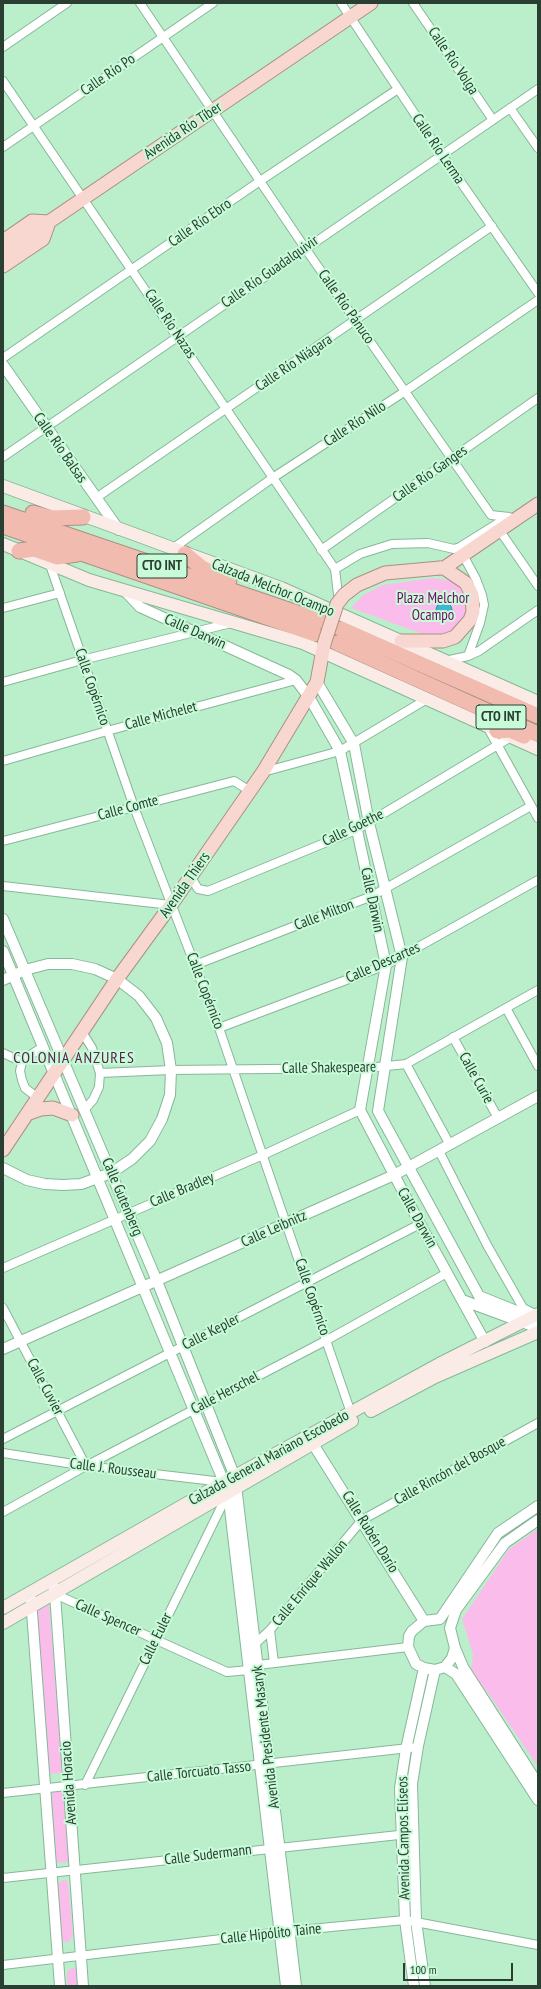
<!DOCTYPE html>
<html>
<head>
<meta charset="utf-8">
<style>
	body { margin:0 }
	#map { position:relative; width:541px; height:1989px; overflow:hidden; background:#bbefcc; font-family:"PT Sans Narrow",sans-serif }
	canvas { display:block }
	.frame { position:absolute; inset:0; border:4px solid #2a3f31; pointer-events:none }
	.scale { position:absolute; left:403px; top:1963px; width:110px; height:18px; box-sizing:border-box; border:2px solid #2a3f31; border-top:0; padding-left:5px; font-size:12px; line-height:14px; white-space:nowrap; color:#2a3f31; -webkit-text-stroke:3px #c8fcd9; paint-order:stroke }
</style>
</head>
<body>
<div id="map">
<canvas width="541" height="1989"></canvas>
<div class="frame"></div>
<div class="scale">100 m</div>
</div>
<script>
const ctx = document.querySelector('canvas').getContext('2d');
ctx.lineJoin = 'round';
function fillPath(path, color) {
  ctx.fillStyle = color;
  ctx.fill(path, 'evenodd');
}
function shape(rows) {
  const path = new Path2D();
  for (const r of rows) {
    if (r.length === 3) {
      path.moveTo(r[0] + r[2], r[1]);
      path.arc(r[0], r[1], r[2], 0, 2 * Math.PI);
      continue;
    }
    path.moveTo(r[0], r[1]);
    for (let i = 2; i < r.length; i += 2) path.lineTo(r[i], r[i + 1]);
  }
  return path;
}
function stroke(path, color, width, dash) {
  ctx.strokeStyle = color;
  ctx.lineWidth = width;
  ctx.lineCap = dash ? 'butt' : 'round';
  ctx.setLineDash(dash || []);
  ctx.stroke(path);
}
function label(font, color, halo, rows, align = 'center') {
  ctx.font = font + ' "PT Sans Narrow",sans-serif';
  ctx.lineWidth = 4;
  ctx.setLineDash([]);
  ctx.textBaseline = 'middle';
  ctx.strokeStyle = halo;
  ctx.fillStyle = color;
  for (const [text, x, y, turn = 0] of rows) {
    ctx.save();
    ctx.translate(x, y);
    ctx.rotate((+turn || 0) * Math.PI / 180);
    ctx.textAlign = isNaN(turn) ? turn : align;
    if (halo) ctx.strokeText(text, 0, 0);
    ctx.fillText(text, 0, 0);
    ctx.restore();
  }
}
const green = shape([
	[433,578,447,580,456,583,463,591,468,604,467,617,456,631,431,637,351,608,363,595,383,585],
	[538,1529,538,1767,490,1696,471,1671,473,1654,462,1619,509,1549],
	[49,1605,63,1773,49,1774,36,1611],
	[64,1791,69,1862,54,1863,50,1793],
	[63,1880,68,1881,73,1936,69,1942,64,1942,61,1940,55,1886],
	[72,1968,76,1968,78,1972,79,1986,67,1986,67,1971]
]);
const water = shape([
	[444,610,8]
]);
const minor = shape([
	[140,3,305,248,491,515,509,517],
	[341,3,442,155,538,293],
	[413,3,493,120],
	[3,47,67,3],
	[3,81,335,569,339,603],
	[510,108,538,148],
	[3,147,213,3],
	[3,358,260,181,398,89],
	[3,457,538,89],
	[96,498,492,226],
	[500,531,538,586],
	[172,549,274,477,404,392,538,300],
	[321,550,538,398],
	[463,555,476,579,482,595,484,605,480,623,468,656],
	[50,565,134,807,219,1028,352,1416],
	[335,569,360,554,392,544,428,543,454,549,460,547,508,517],
	[3,608,60,593],
	[445,661,468,656,479,651,538,610],
	[3,682,82,660,231,623],
	[488,728,538,818],
	[3,761,107,731,296,680],
	[263,772,340,751,427,699],
	[3,841,234,781,250,791],
	[191,877,198,889,208,891,356,830,511,737],
	[3,886,171,905],
	[195,965,372,896,531,806],
	[506,1008,538,1066],
	[219,1028,386,965,538,880],
	[82,1032,92,1048,100,1073,99,1087,93,1100,84,1110],
	[453,1037,498,1118],
	[3,1053,22,1062],
	[406,1064,450,1145],
	[100,1073,171,1070,368,1068,406,1064,538,990],
	[38,1098,25,1088,22,1080,20,1071,22,1062,27,1057,43,1047],
	[439,1151,487,1245,523,1308,533,1313],
	[3,1268,263,1155,360,1110],
	[3,1308,86,1466],
	[3,1439,420,1224],
	[3,1453,86,1466,223,1482],
	[3,1512,86,1466,327,1340,447,1273],
	[55,1594,227,1672,249,1670],
	[270,1630,274,1663],
	[255,1644,270,1630,362,1520,538,1423],
	[258,1665,408,1647],
	[85,1785,228,1493],
	[3,1793,418,1747],
	[3,1878,408,1834],
	[3,1965,289,1931,405,1920,538,1945]
]);
const tertiary = shape([
	[3,365,119,530],
	[125,591,140,607,289,675,296,680,309,697,340,751,386,965,360,1110,420,1224,485,1342],
	[317,682,354,744,369,823,402,957,378,1111,479,1296,536,1319],
	[3,919,157,1281,235,1477,296,1986],
	[3,951,228,1492,286,1986],
	[3,980,25,970,48,964,72,964,95,969,117,979,139,996,156,1018,167,1043,171,1070,170,1095,162,1119,150,1141,132,1159,111,1173,81,1184,63,1185,45,1184,27,1180,3,1168],
	[462,1300,538,1328],
	[3,1349,394,1175,538,1096],
	[313,1444,424,1621],
	[538,1506,498,1533,440,1619,424,1621,412,1631,409,1636,408,1647,416,1664,424,1668,435,1670,445,1667,452,1658,455,1648,450,1628,456,1610,505,1543,538,1520],
	[52,1581,55,1594,83,1986],
	[31,1599,60,1986],
	[455,1648,463,1667,538,1784],
	[445,1667,456,1674,538,1800],
	[414,1986,405,1920,400,1788,406,1749,424,1668],
	[425,1986,416,1921,412,1784,418,1746,435,1670]
]);
const secondary = shape([
	[3,486,281,588,538,702],
	[3,544,89,580,303,643,538,749],
	[371,1411,435,1377,538,1332],
	[3,1608,224,1482,443,1362,538,1314],
	[3,1623,352,1421]
]);
const primary = shape([
	[3,241,32,221,49,222],
	[3,253,371,3],
	[3,266,43,239,49,222],
	[440,568,444,568,538,504],
	[401,641,443,641,455,637,470,620,473,612,472,595,466,583,444,568],
	[27,1114,41,1109,53,1108,72,1115],
	[3,1150,117,979,171,905,263,772,317,682,324,644]
]);
const motorway = shape([
	[3,513,321,621],
	[33,513,51,518,83,517],
	[3,526,315,634],
	[19,551,34,549,57,557,77,554],
	[185,554,202,568,229,580],
	[341,629,538,716],
	[337,643,538,734],
	[497,731,510,730,524,736]
]);
const primaryBridge = shape([
	[324,644,337,604,344,595,357,585,385,573,440,568]
]);
const shields = [
	[162,566,50],
	[501,717,50]
];
const shieldNames = [
	["CTO INT",162,566],
	["CTO INT",501,717]
];
const streetNames = [
	["Calle Río Volga",453,61,56],
	["Calle Río Po",108,75,-34],
	["Avenida Río Tíber",183,131,-34],
	["Calle Río Lerma",438,149,56],
	["Calle Río Ebro",200,223,-35],
	["Calle Río Guadalquivir",270,272,-35],
	["Calle Río Pánuco",346,307,55],
	["Calle Río Nazas",170,324,56],
	["Calle Río Niágara",294,363,-34],
	["Calle Río Nilo",355,424,-33],
	["Calle Río Balsas",60,448,55],
	["Calle Río Ganges",430,474,-35],
	["Calzada Melchor Ocampo",273,588,22],
	["Calle Darwin",195,632,24],
	["Calle Copérnico",92,687,71],
	["Calle Michelet",161,716,-15],
	["Calle Comte",128,808,-15],
	["Calle Goethe",353,828,-26],
	["Avenida Thiers",185,885,-55],
	["Calle Darwin",372,900,78],
	["Calle Milton",324,915,-21],
	["Calle Descartes",383,963,-24],
	["Calle Copérnico",205,991,69],
	["Calle Shakespeare",329,1068,-1],
	["Calle Curie",476,1078,61],
	["Calle Bradley",182,1190,-23],
	["Calle Gutenberg",122,1197,67],
	["Calle Darwin",417,1218,61],
	["Calle Leibnitz",274,1229,-24],
	["Calle Copérnico",312,1297,71],
	["Calle Kepler",211,1332,-27],
	["Calle Cuvier",45,1387,62],
	["Calle Herschel",225,1393,-28],
	["Calzada General Mariano Escobedo",269,1458,-29],
	["Calle J. Rousseau",113,1469,7],
	["Calle Rincón del Bosque",450,1471,-29],
	["Calle Rubén Darío",370,1532,58],
	["Calle Enrique Wallon",310,1583,-50],
	["Calle Spencer",108,1618,24],
	["Calle Euler",156,1639,-64],
	["Avenida Presidente Masaryk",266,1737,-97],
	["Calle Torcuato Tasso",199,1772,-6],
	["Avenida Horacio",69,1783,-94],
	["Avenida Campos Elíseos",404,1838,-91],
	["Calle Sudermann",208,1855,-7],
	["Calle Hipólito Taine",271,1934,-6]
];
const parkNames = [
	["Plaza Melchor",433,599],
	["Ocampo",433,616]
];
const neighbourhoodNames = [
	["COLONIA ANZURES",74,1058]
];
fillPath(green, '#fabdeb');
fillPath(water, '#41b6cf');
stroke(water, '#3a92a0', 1);
stroke(minor, '#86b897', 10);
stroke(tertiary, '#86b897', 12);
stroke(secondary, '#86b897', 14);
stroke(primary, '#ab9083', 15);
stroke(motorway, '#ab9083', 17);
stroke(minor, '#fff', 8);
stroke(tertiary, '#fff', 10);
stroke(secondary, '#fbebe7', 12);
stroke(primary, '#f7d7cf', 13);
stroke(motorway, '#f1bcaf', 15);
stroke(primaryBridge, '#ab9083', 15, []);
stroke(primaryBridge, '#f7d7cf', 13);
for (const [x, y, w] of shields) {
  const box = new Path2D();
  box.roundRect(x - w / 2, y - 12, w, 24, 3);
  ctx.fillStyle = '#c8fcd9';
  ctx.fill(box);
  stroke(box, '#2a3f31', 1);
}
label('bold 14px', '#2a3f31', null, shieldNames);
label('15px', '#2a3f31', '#c8fcd9', streetNames);
label('15px', '#740966', '#c8fcd9', parkNames);
ctx.letterSpacing = '1px';
label('16px', '#58224e', '#c8fcd9', neighbourhoodNames);
ctx.letterSpacing = '0px';
</script>
</body>
</html>
